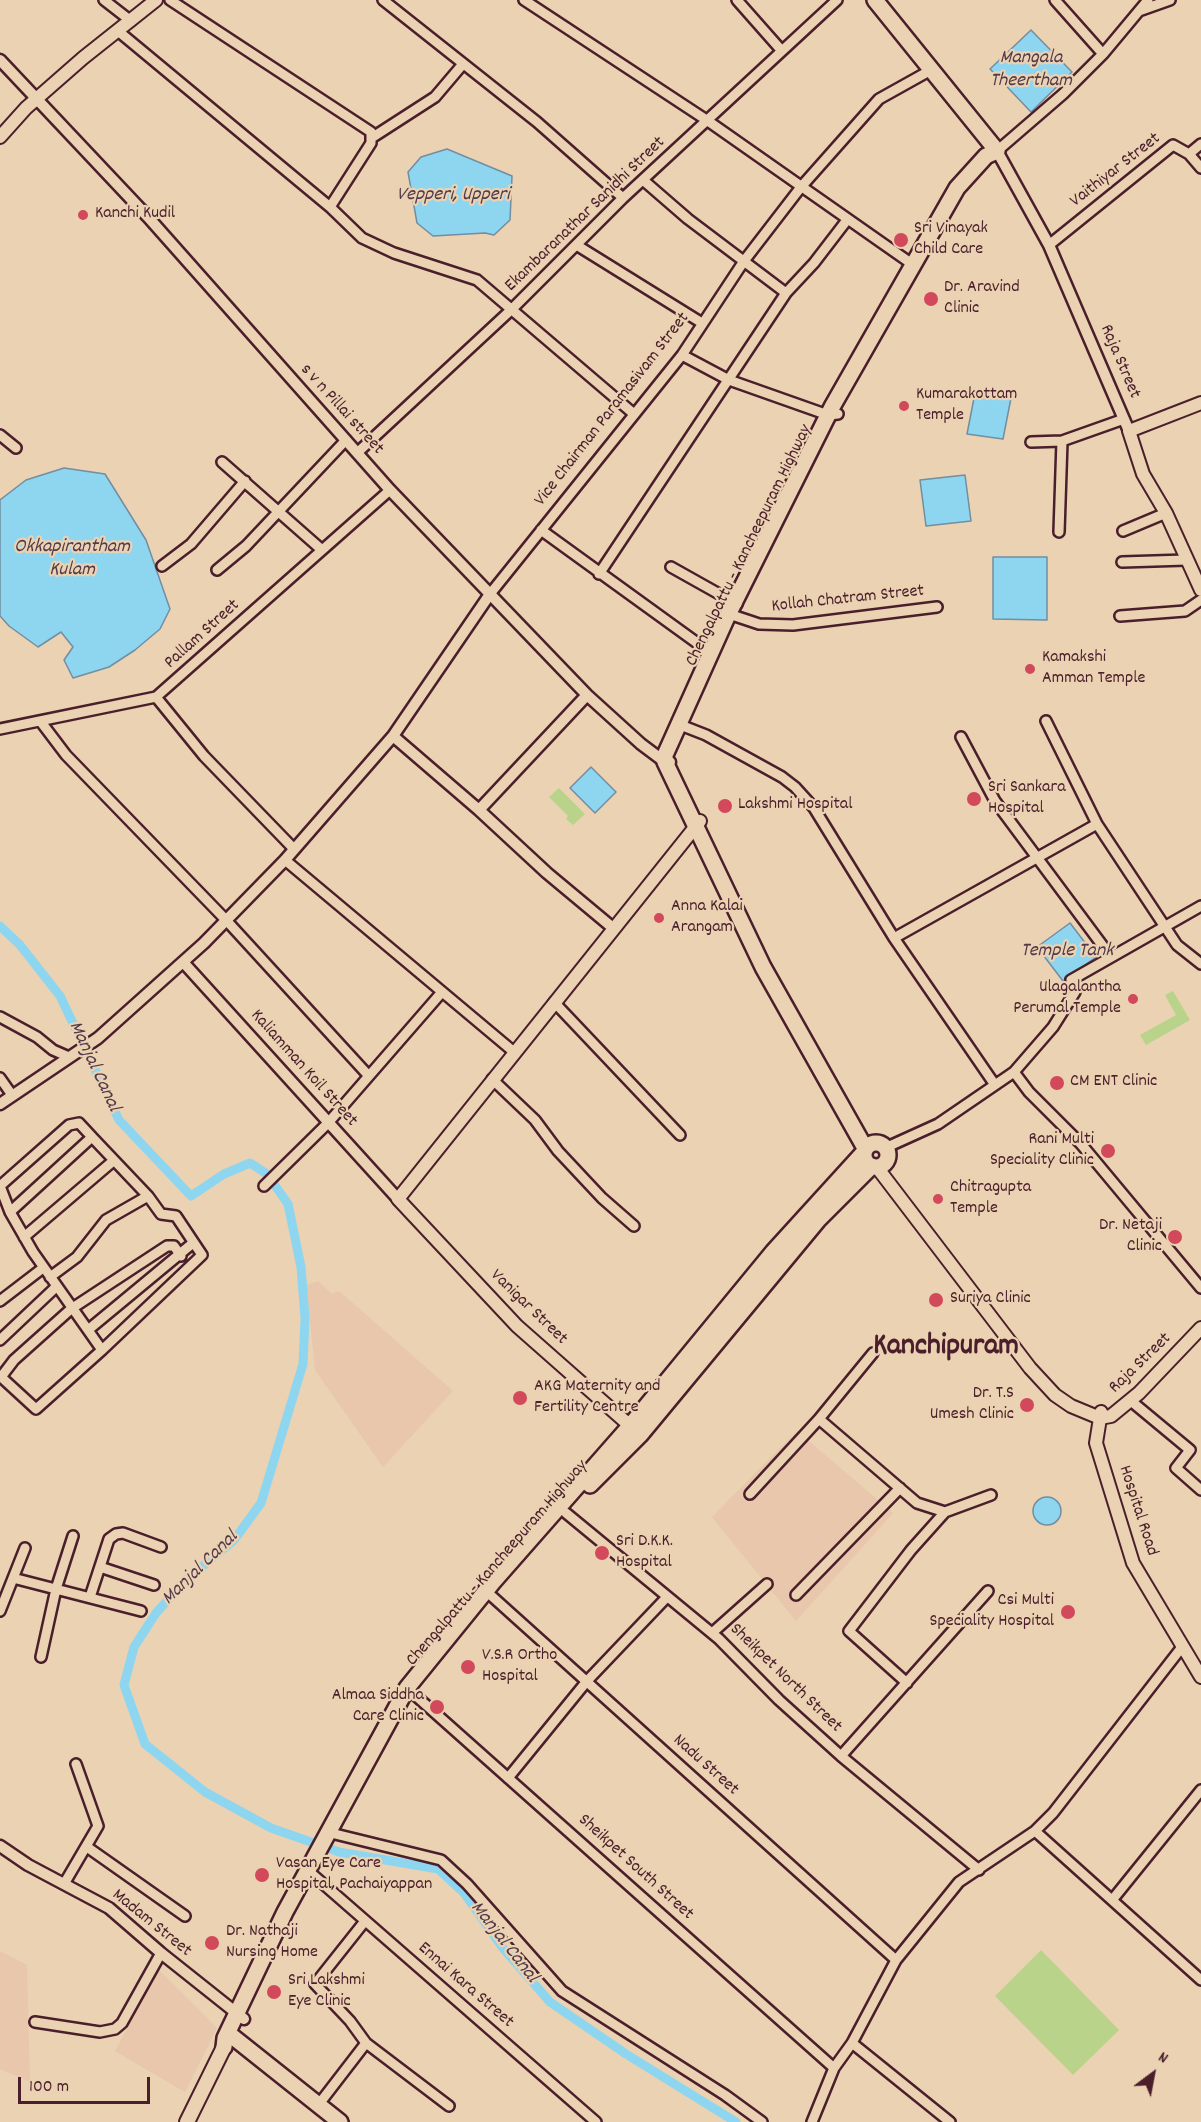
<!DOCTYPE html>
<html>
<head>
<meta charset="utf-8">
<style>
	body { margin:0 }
	#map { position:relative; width:1201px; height:2122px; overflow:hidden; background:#ead2b2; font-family:Dekko,sans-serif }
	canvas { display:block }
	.north { position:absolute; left:1123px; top:2044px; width:60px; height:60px; -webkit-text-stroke:4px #ead2b2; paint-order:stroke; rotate:32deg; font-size:16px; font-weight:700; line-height:24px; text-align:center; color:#4a1f2b }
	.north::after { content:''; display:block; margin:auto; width:21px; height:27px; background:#4a1f2b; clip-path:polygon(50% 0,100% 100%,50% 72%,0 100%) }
	.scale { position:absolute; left:18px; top:2077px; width:132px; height:27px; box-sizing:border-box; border:3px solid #4a1f2b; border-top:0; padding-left:8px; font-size:18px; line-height:21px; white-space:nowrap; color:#4a1f2b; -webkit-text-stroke:4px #ead2b2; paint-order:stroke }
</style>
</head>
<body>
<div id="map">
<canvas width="1201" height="2122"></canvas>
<div class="north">N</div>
<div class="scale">100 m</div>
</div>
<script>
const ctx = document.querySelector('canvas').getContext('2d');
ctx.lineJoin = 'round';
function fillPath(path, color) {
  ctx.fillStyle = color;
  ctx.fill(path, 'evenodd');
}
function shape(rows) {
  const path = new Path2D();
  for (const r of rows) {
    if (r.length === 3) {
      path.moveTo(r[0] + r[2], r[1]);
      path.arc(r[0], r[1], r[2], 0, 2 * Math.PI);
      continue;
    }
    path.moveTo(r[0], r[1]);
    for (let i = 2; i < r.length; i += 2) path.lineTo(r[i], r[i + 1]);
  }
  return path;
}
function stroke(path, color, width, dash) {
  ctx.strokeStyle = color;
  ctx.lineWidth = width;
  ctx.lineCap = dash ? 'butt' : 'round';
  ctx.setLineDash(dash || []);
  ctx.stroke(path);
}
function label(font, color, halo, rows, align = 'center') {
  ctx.font = font + ' Dekko,sans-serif';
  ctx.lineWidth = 4.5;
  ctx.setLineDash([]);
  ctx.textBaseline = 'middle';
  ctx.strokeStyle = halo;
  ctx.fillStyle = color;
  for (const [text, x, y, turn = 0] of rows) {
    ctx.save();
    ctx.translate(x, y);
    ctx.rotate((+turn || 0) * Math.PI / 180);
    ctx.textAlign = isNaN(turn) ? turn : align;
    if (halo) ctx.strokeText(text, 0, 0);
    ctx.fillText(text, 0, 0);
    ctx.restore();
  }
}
const built = shape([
	[318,1281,332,1294,339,1291,453,1391,383,1467,315,1370,306,1285],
	[797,1431,893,1513,796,1621,712,1517],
	[0,1951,27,1965,30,2082,0,2069],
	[159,1970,217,2028,185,2092,115,2051]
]);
const green = shape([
	[559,788,585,814,573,825,566,819,568,816,549,797],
	[1173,991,1190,1020,1146,1045,1140,1035,1176,1015,1165,995],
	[1041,1950,1119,2030,1073,2075,995,1996]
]);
const water = shape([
	[1031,30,1072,72,1031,112,990,69,1031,30],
	[447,149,512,176,510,220,494,235,485,233,433,236,417,223,408,172,421,157,447,149],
	[975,393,1011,398,1003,439,967,434,975,393],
	[64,468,105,474,146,540,170,609,160,629,135,650,109,667,73,678,64,660,73,647,61,632,38,647,9,626,0,616,0,500,26,480,64,468],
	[965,475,971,521,926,526,920,480,965,475],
	[993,557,1047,557,1047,620,993,619,993,557],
	[591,767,616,792,595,813,570,788,591,767],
	[1070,923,1096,957,1063,981,1037,947,1070,923],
	[1047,1511,14]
]);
const canal = shape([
	[0,926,20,945,60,996,119,1120,191,1196,224,1174,250,1163,267,1174,288,1204,301,1267,305,1318,303,1364,261,1503,234,1540,184,1582,156,1613,134,1647,124,1685,145,1744,205,1792,271,1828,339,1852,438,1869,464,1893,502,1947,550,2002,626,2054,736,2122]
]);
const minor = shape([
	[104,0,131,21],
	[170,0,371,132,371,143,330,207],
	[383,0,537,122,623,198],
	[524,0,708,121,912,264],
	[737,0,782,51],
	[1055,0,1103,54],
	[1139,11,1170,0],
	[118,31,330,207,362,238,394,253,477,280,634,414],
	[373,137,435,97,463,64],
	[997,151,1063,94,1103,54,1148,0],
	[1189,154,1201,144],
	[643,180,688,219,786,293],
	[1049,245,1173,145,1189,154,1201,168],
	[578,246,702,323],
	[682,355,729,380,828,415,838,414],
	[0,435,16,448],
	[1031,442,1062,441,1124,419],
	[357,453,512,309,623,198,837,0],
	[222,462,322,550],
	[541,530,711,653],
	[1123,531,1166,513],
	[1059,532,1062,441],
	[1122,562,1186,560],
	[162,566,191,544,245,481],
	[671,567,737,604],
	[217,570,246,546,346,440],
	[599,574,786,293,814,263,847,220],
	[490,594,682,355,744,261,801,187,879,99,931,70],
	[729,614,759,624,793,625,937,607],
	[1120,616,1185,611,1201,600],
	[156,697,204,756,294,849],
	[1046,721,1097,824,1177,945,1201,964],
	[41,722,66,755,226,920,368,1075],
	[683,726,706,735,782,777,795,787,814,808,894,938,995,1085],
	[0,729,156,697,390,490],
	[961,737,995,801,1111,957],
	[285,860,514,1052],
	[1201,906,1071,980,1075,992,1053,1027,1014,1072,1029,1092,1081,1144,1201,1288],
	[894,938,1097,824],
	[554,1002,680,1135],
	[0,1017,37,1037,53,1050,69,1057],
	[0,1078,12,1095],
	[492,1079,535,1120,558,1151,602,1198,634,1226],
	[885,1148,938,1124,1014,1072],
	[0,1186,10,1212,33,1252,102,1350,202,1255,176,1216,161,1214,148,1196,92,1137,10,1212],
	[0,1186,69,1125,79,1123,92,1137],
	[264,1186,328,1123,442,992],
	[24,1237,112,1162],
	[50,1277,77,1257,106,1220,148,1196],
	[0,1301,43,1268],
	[88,1330,193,1243],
	[0,1340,56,1287],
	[0,1376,36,1409,102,1350],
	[1,1377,14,1360,71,1309,167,1246,174,1246,181,1256],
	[1131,1401,1190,1450,1176,1468,1201,1490],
	[819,1419,917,1503,945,1512,991,1495],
	[750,1494,819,1419,873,1353],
	[566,1513,719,1639,779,1700,841,1756,979,1870],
	[100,1567,154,1585],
	[13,1578,141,1611],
	[486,1591,896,1960],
	[796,1595,900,1488],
	[90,1597,109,1539,116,1534,123,1533,161,1547],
	[0,1611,25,1548],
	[712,1633,767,1584],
	[41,1657,56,1589,73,1536],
	[907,1683,849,1631,911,1550,945,1512],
	[407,1688,834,2068],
	[841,1756,988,1591],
	[508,1778,587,1681,667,1597],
	[1035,1831,1201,1980],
	[335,1834,441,1860,467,1884,562,1991,725,2095,762,2122],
	[87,1847,185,1916],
	[313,1875,596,2122],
	[64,1884,98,1826,76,1764],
	[1113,1899,1201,1790],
	[365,1921,315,1984,350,2021,366,2043],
	[35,2022,100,2032,115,2029,122,2023,161,1953],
	[852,2043,950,2122],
	[319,2104,366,2043,449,2106],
	[812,2122,834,2068,852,2043,896,1960,959,1882,1035,1831,1053,1813,1182,1647]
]);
const tertiary = shape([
	[0,60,148,217,390,490,587,695,641,744,665,762,670,762],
	[997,151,1049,245,1129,431],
	[587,695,479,810,547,873,613,928],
	[393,736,479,810],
	[183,962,398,1199],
	[0,1104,98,1038,204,943,285,860,393,736,490,594],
	[0,1846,28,1865,109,1908,161,1953,244,2019]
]);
const secondary = shape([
	[0,137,26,108,83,58,156,0],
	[1201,403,1129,431,1143,474,1166,513,1201,590],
	[876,1166,1030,1368,1055,1395,1071,1406,1100,1418,1111,1416,1139,1393,1201,1328],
	[1101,1412,1096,1443,1133,1563,1201,1677],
	[636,1431,517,1326,398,1199,700,821]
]);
const primary = shape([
	[187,2122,224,2047]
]);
const trunk = shape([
	[875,0,997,151],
	[876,1155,12],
	[865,1148,763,967,665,762,665,755,727,617,832,407,957,188,986,156,997,151],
	[590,1485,640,1435,818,1220,872,1166],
	[228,2033,340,2122],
	[224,2047,225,2038,285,1912,407,1688,493,1582,630,1426,773,1252,864,1152]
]);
const markers = [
	[83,215,6,"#d1495b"],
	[901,240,8,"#d1495b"],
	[931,299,8,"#d1495b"],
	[904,406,6,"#d1495b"],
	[1030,669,6,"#d1495b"],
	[974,799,8,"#d1495b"],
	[725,806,8,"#d1495b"],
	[659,918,6,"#d1495b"],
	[1133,999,6,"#d1495b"],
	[1057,1083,8,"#d1495b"],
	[1108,1151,8,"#d1495b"],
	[938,1199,6,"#d1495b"],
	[1175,1237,8,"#d1495b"],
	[936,1300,8,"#d1495b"],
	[520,1398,8,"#d1495b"],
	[1027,1405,8,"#d1495b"],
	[602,1553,8,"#d1495b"],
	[1068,1612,8,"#d1495b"],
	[468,1667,8,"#d1495b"],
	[437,1707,8,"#d1495b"],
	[262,1875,8,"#d1495b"],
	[212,1943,8,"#d1495b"],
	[274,1992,8,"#d1495b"]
];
const streetNames = [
	["Vaithiyar Street",1116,171,-38],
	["Ekambaranathar Sanidhi Street",586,215,-44],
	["Raja Street",1119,362,67],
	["s v n Pillai street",341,410,48],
	["Vice Chairman Paramasivam Street",613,410,-52],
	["Chengalpattu - Kancheepuram Highway",750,546,-64],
	["Kollah Chatram Street",848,600,-6],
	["Pallam Street",203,635,-42],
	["Kaliamman Koil Street",303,1069,48],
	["Vanigar Street",528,1308,44],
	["Raja Street",1141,1364,-44],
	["Hospital Road",1137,1511,72],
	["Chengalpattu - Kancheepuram Highway",498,1564,-49],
	["Sheikpet North Street",785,1679,44],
	["Nadu Street",705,1766,42],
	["Sheikpet South Street",635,1868,42],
	["Madam Street",151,1924,39],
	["Ennai Kara Street",465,1986,41]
];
const poiNames = [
	["Kanchi Kudil",95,215],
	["Sri Vinayak",914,230],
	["Child Care",914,251],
	["Dr. Aravind",944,289],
	["Clinic",944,310],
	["Kumarakottam",916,396],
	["Temple",916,417],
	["Kamakshi",1042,659],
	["Amman Temple",1042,680],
	["Sri Sankara",988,789],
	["Hospital",988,810],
	["Lakshmi Hospital",738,806],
	["Anna Kalai",671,908],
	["Arangam",671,929],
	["Ulagalantha",1121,989,"right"],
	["Perumal Temple",1121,1010,"right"],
	["CM ENT Clinic",1070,1083],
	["Rani Multi",1094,1141,"right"],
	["Speciality Clinic",1094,1162,"right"],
	["Chitragupta",950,1189],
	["Temple",950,1210],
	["Dr. Netaji",1162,1227,"right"],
	["Clinic",1162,1248,"right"],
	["Suriya Clinic",950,1300],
	["AKG Maternity and",534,1388],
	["Fertility Centre",534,1409],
	["Dr. T.S",1014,1395,"right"],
	["Umesh Clinic",1014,1416,"right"],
	["Sri D.K.K.",616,1543],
	["Hospital",616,1564],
	["Csi Multi",1054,1602,"right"],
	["Speciality Hospital",1054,1623,"right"],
	["V.S.R Ortho",482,1657],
	["Hospital",482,1678],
	["Almaa Siddha",424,1697,"right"],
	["Care Clinic",424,1718,"right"],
	["Vasan Eye Care",276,1865],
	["Hospital, Pachaiyappan",276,1886],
	["Dr. Nathaji",226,1933],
	["Nursing Home",226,1954],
	["Sri Lakshmi",288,1982],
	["Eye Clinic",288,2003]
];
const waterNames = [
	["Mangala",1031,59],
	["Theertham",1031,82],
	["Vepperi, Upperi",453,196],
	["Okkapirantham",72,548],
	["Kulam",72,571],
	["Temple Tank",1067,952],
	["Manjal Canal",93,1067,65],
	["Manjal Canal",201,1569,-44],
	["Manjal Canal",503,1943,52]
];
const townNames = [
	["Kanchipuram",946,1349]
];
fillPath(built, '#e8c7ac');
fillPath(green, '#bad38a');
fillPath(water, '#8ed6f0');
stroke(water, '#738da1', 1.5);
stroke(canal, '#8ed6f0', 9);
stroke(minor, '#4a1f2b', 14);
stroke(tertiary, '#4a1f2b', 15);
stroke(secondary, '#4a1f2b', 16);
stroke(primary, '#4a1f2b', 18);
stroke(trunk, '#4a1f2b', 20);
stroke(minor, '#ead2b2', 9);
stroke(tertiary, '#ead2b2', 10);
stroke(secondary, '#ead2b2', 12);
stroke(primary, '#ead2b2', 14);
stroke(trunk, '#ead2b2', 15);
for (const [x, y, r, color] of markers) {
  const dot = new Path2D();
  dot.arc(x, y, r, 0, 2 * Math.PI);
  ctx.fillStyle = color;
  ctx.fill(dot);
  stroke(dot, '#ead2b2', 2);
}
label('18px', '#4a1f2b', '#ead2b2', streetNames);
label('18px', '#4a1f2b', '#ead2b2', poiNames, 'left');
label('italic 20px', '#543a49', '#ead2b2', waterNames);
label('bold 30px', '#4a1f2b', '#ead2b2', townNames);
</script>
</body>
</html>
